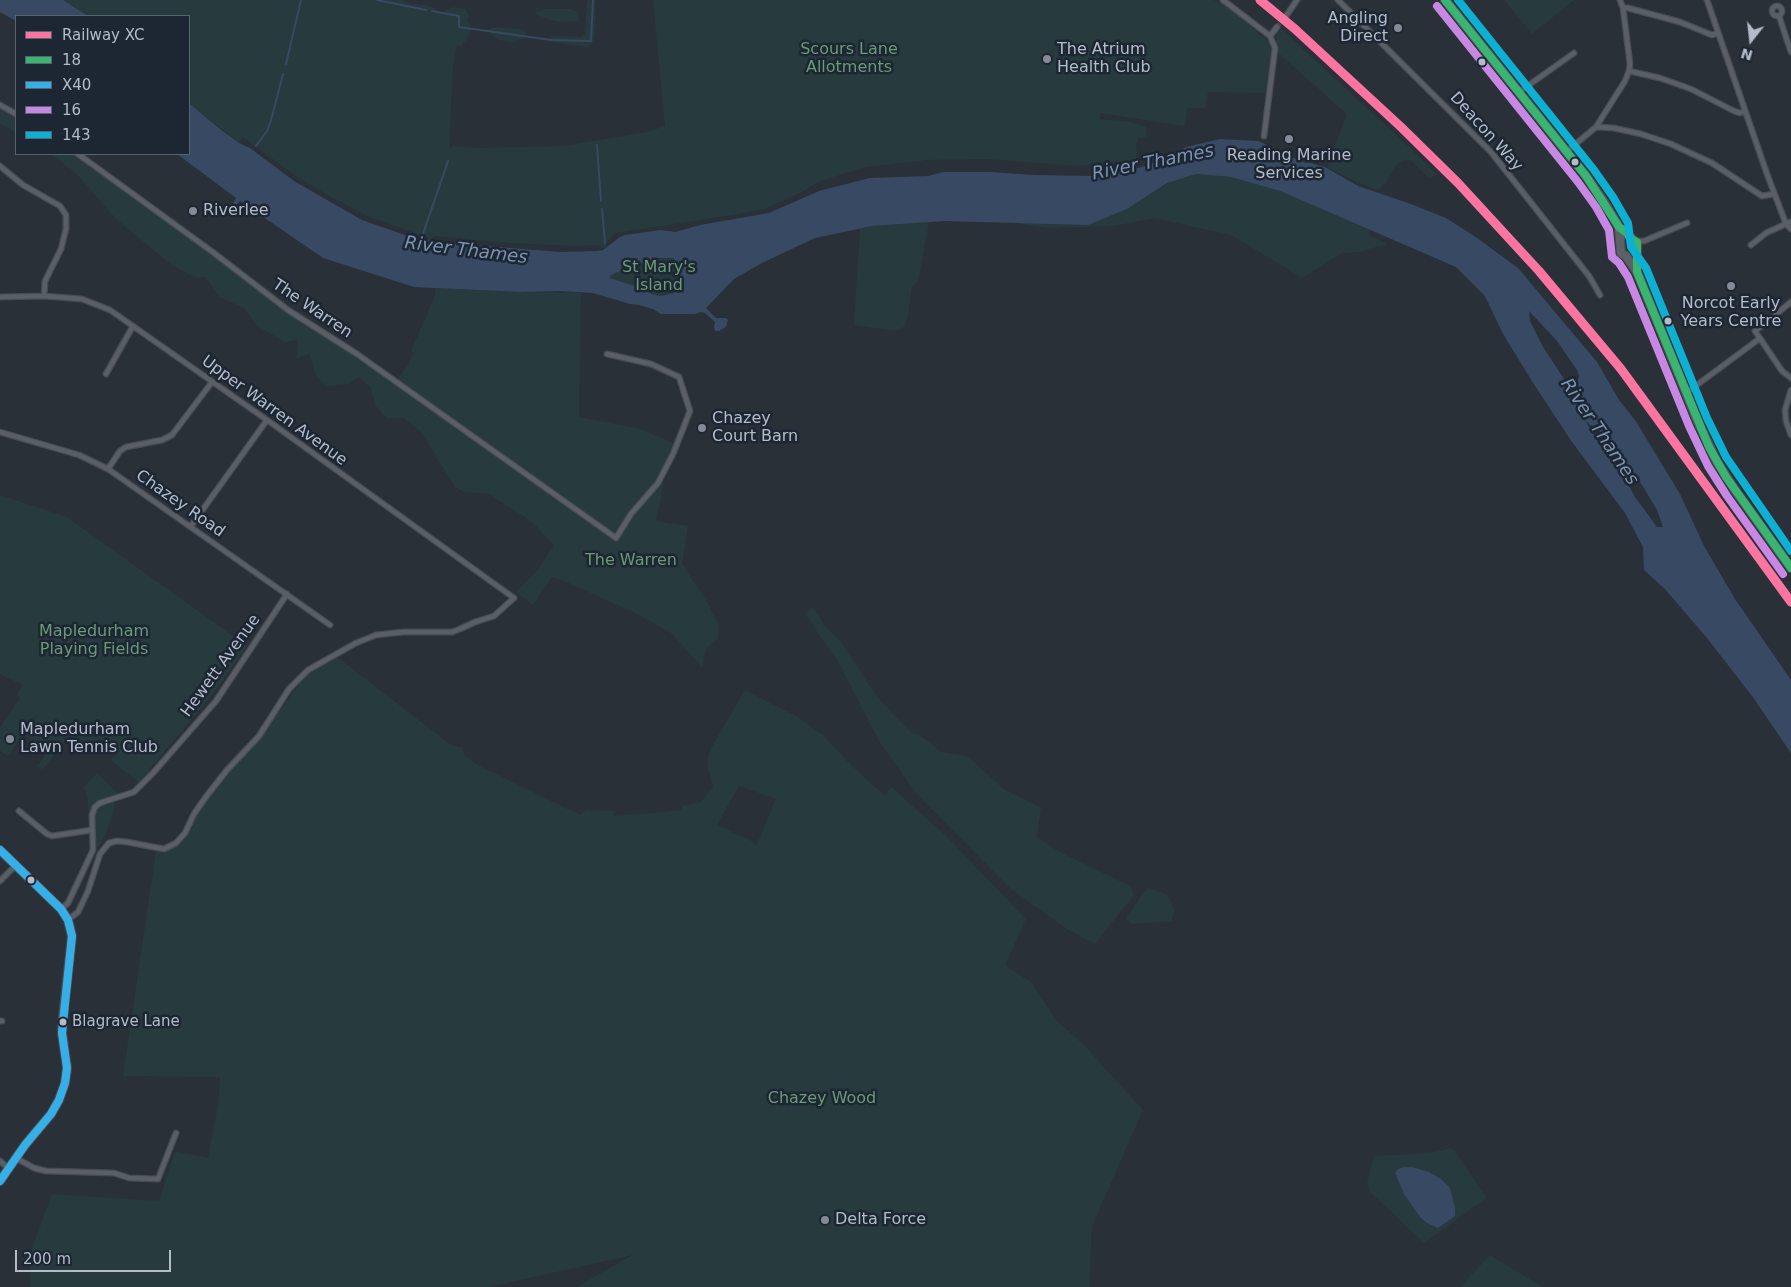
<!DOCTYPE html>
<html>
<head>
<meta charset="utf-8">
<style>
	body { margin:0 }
	#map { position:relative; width:1791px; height:1287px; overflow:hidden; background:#2a3038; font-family:"DejaVu Sans",sans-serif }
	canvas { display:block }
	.legend { position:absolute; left:15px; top:15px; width:175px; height:140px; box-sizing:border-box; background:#1d2633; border:1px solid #59626f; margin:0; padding:6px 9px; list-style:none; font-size:15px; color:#b4bcc9 }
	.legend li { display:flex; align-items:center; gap:10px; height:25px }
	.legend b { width:25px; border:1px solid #59626f }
	.north { position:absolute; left:1726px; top:15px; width:50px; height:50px; -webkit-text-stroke:4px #1d2633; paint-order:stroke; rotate:196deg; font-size:14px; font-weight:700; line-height:20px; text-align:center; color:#b4bcc9 }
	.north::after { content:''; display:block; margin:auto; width:18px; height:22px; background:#b4bcc9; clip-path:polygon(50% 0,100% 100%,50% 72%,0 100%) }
	.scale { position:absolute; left:15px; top:1250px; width:156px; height:22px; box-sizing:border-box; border:2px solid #b4bcc9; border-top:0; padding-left:6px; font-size:15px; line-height:18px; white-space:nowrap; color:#b4bcc9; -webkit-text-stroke:4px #1d2633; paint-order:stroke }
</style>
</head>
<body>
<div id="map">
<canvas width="1791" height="1287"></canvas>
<ul class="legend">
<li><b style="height:6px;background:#fc74a0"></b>Railway XC</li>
<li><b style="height:6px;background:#3ab471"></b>18</li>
<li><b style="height:6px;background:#36afe6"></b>X40</li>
<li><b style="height:6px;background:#c787e3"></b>16</li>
<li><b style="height:6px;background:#0dafd3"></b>143</li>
</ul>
<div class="north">N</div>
<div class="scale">200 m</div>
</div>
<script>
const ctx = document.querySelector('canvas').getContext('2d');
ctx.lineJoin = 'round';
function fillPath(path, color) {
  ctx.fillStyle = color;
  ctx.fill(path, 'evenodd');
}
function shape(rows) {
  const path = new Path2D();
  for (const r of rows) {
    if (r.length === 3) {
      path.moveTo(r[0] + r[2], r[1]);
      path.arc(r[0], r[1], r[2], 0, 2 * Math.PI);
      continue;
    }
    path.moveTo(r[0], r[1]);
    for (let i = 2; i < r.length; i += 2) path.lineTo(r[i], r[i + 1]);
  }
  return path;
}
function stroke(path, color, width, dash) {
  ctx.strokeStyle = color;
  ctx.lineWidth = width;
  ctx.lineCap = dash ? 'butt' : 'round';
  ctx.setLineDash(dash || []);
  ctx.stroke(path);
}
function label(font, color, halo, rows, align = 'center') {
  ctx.font = font + ' "DejaVu Sans",sans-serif';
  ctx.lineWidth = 5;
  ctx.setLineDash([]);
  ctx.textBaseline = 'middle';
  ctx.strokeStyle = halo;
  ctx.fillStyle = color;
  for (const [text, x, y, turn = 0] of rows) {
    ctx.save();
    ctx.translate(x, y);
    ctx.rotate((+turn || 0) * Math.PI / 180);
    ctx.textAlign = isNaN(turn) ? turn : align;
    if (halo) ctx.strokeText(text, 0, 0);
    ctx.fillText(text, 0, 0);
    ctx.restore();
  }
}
const green = shape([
	[63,0,402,0,410,4,426,5,436,9,436,12,442,14,445,10,454,7,465,9,469,15,467,21,471,25,469,35,462,46,457,45,453,66,449,149,454,146,474,148,563,146,647,132,665,126,653,0,1213,0,1227,5,1258,32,1258,34,1265,38,1269,43,1271,51,1265,93,1208,92,1205,108,1188,108,1184,126,1100,113,1100,119,1131,122,1146,127,1147,137,1139,138,1136,144,1137,155,1136,163,1122,161,1079,166,987,159,928,160,866,167,820,181,800,193,764,209,733,215,615,233,606,244,606,247,603,248,600,245,576,246,509,243,433,236,432,239,367,216,324,193,299,178,253,145,246,139,242,137,239,143,189,103,189,16,88,16],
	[587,0,595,0,595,28,594,41,591,45,587,47,551,42,550,38,552,36,581,37,585,34],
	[1504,0,1574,0,1532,34],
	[545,9,571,9,579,13,578,21,560,22,547,19,534,13],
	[494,27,521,29,526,32,525,39,519,39,514,43,499,40,491,34,490,29],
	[1280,28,1408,146,1436,174,1429,178,1411,160,1405,160,1397,164,1386,183,1378,190,1359,183,1327,167,1347,114,1276,51,1276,37],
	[0,108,16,117,16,132,0,124],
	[50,154,74,154,394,384,408,365,413,354,417,356,411,351,435,296,435,288,522,292,581,293,579,417,641,429,675,444,660,480,634,508,664,483,656,521,688,526,682,564,707,602,719,625,718,638,706,649,702,667,670,632,635,613,562,580,552,577,533,605,516,592,538,570,554,545,532,522,489,494,464,492,455,487,421,432,404,418,386,418,375,405,371,388,360,377,348,384,326,386,316,375,309,354,296,359,298,340,285,342,257,326,244,308,220,297,205,277,196,278,172,265,116,219,75,172],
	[1196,174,1231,177,1280,191,1370,230,1369,235,1387,244,1359,252,1342,253,1302,278,1231,235,1154,218,1114,226,1046,228,1015,223,1032,223,1127,209,1167,183],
	[929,222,918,281,912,287,907,320,904,327,895,331,854,325,860,228,872,226],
	[660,258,674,258,678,282,675,293,660,296,652,294,644,289,610,278,611,275,630,267,649,260],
	[0,495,67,517,247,646,212,695,139,782,110,760,119,753,78,723,43,770,38,766,48,750,24,734,40,711,8,756,0,751,0,727,20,698,16,695,23,685,0,674],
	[813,607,825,626,841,642,877,697,913,734,918,734,942,752,967,756,1005,790,1041,808,1037,837,1060,852,1130,886,1134,895,1095,944,1067,929,1010,888,916,793,879,741,840,665,805,614],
	[336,656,451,745,462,747,464,755,476,764,580,815,586,810,615,811,613,816,664,812,681,810,682,806,701,802,713,787,707,764,710,750,745,690,796,716,824,736,850,764,885,796,891,787,944,834,1026,919,1005,965,1032,983,1056,1020,1084,1045,1143,1110,1092,1226,1089,1287,576,1287,633,1255,489,1287,30,1287,32,1248,52,1194,159,1201,175,1151,208,1158,218,1105,220,1077,123,1076,156,851,160,852,172,849,179,843,196,813,269,724,311,670],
	[739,786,776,799,756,846,752,841,717,825],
	[79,726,102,742,95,753,71,737],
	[97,773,120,795,99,801,92,808,89,815,88,801,84,787],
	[114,802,115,806,106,834,98,847,94,845,95,814,102,805],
	[1149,888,1167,895,1175,910,1171,921,1131,924,1126,918,1143,893],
	[1452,1148,1487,1198,1424,1243,1369,1191,1367,1183,1374,1156,1430,1153],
	[1490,1255,1543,1287,1460,1287]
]);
const water = shape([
	[0,0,63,0,88,16,16,16,16,21,0,12],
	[189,103,220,129,239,143,250,148,294,181,362,220,405,235,448,243,560,252,597,251,603,250,620,237,625,235,661,230,675,232,700,225,769,213,819,191,870,178,928,176,943,172,990,172,1035,175,1091,176,1118,173,1149,165,1186,147,1220,139,1259,141,1281,153,1306,163,1307,162,1325,167,1358,186,1411,204,1446,218,1477,238,1518,268,1597,362,1619,400,1635,420,1680,494,1704,546,1735,599,1791,680,1791,753,1752,696,1707,638,1664,588,1644,570,1643,547,1625,513,1572,442,1535,386,1503,334,1485,296,1456,267,1280,191,1231,177,1196,174,1167,183,1127,209,1088,225,945,221,872,226,815,238,762,263,734,279,706,308,716,318,726,318,728,320,726,327,719,331,715,331,714,327,715,322,705,313,701,312,695,314,661,314,653,309,639,305,630,304,593,293,560,291,522,292,414,287,323,258,240,201,235,207,232,205,236,198,177,154,189,154],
	[659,258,674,258,678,282,675,293,660,296,652,294,644,289,610,278,611,275,630,267,643,263,649,260],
	[1529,311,1557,341,1577,370,1579,376,1577,384,1575,386,1566,382,1543,347,1530,321],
	[1585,420,1590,425,1596,427,1612,445,1642,485,1657,510,1663,527,1657,527,1635,497,1623,475,1601,446],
	[1404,1167,1412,1167,1429,1172,1441,1179,1450,1188,1455,1208,1455,1216,1438,1228,1427,1223,1420,1217,1404,1194,1395,1173,1398,1169]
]);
const stream = shape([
	[377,0,426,10],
	[432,11,459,16,459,27,551,40,591,41,593,0],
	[286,64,301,0],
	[597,145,601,201],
	[256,146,267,131,271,120,283,74],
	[602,209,605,243],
	[423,234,448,161]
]);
const minorTunnel = shape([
	[1277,27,1286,16]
]);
const minor = shape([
	[1223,0,1270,36,1275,48,1264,136],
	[1338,0,1491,152,1589,276,1600,295],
	[1707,0,1767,174,1786,224,1791,229],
	[1777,11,5],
	[1623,8,1628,8,1680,22,1712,35,1718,33],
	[1286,16,1297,0],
	[1779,16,1791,52],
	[1270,36,1277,27],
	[1629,71,1660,78,1691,89,1734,111,1740,113,1745,111],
	[1519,92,1574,53],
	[0,105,16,114],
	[1596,127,1614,128,1641,134,1671,144,1712,163,1762,196,1774,194],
	[1566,152,1596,127,1625,81,1629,71,1630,64,1623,8,1620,0],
	[78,154,214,253,288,310,357,354,616,538,631,514,658,483,673,454,690,411,679,377,651,364,607,354],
	[0,166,23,185,60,206,66,215,66,229,61,249,45,281,44,296],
	[1635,241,1644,241,1687,223],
	[1751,245,1766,233,1790,222],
	[0,297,44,296,82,299,110,310,267,420,514,598,494,616,475,622,460,629,452,632,403,632,376,635,356,643,308,670,289,689,259,736,227,770,205,798,194,814,185,833,176,843,164,849,127,842,117,841,109,843,100,854,88,891,78,912,68,920],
	[1791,302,1755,331,1782,371,1791,378],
	[106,374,133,326],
	[1791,390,1785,410,1786,421,1791,435],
	[1686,393,1759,339],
	[0,432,79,455,108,469,330,625],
	[108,469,120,451,126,447,162,440,172,435,212,382],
	[191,526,267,420],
	[19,811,47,834,52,836,92,830],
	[0,881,16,865],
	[61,909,68,903,93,850,92,815,95,807,100,803,134,792,153,773,216,701,287,594],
	[0,1021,2,1021],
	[16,1158,34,1168,46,1171,114,1173,129,1178,158,1179,176,1133],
	[0,1161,8,1168]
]);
const primary = shape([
	[1445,0,1586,176,1604,202,1619,227,1621,253,1626,256,1637,272,1698,422,1717,462,1735,490,1791,568],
	[1619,227,1637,243,1637,272],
	[0,850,61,909,68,920,72,936,63,1018,62,1033,67,1068,65,1083,59,1100,51,1114,25,1145,0,1181]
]);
const bus1 = shape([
	[1445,0,1586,176,1619,227,1627,233,1631,239,1637,242,1637,272,1709,447,1726,477,1791,568]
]);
const bus2 = shape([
	[0,850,61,909,68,920,72,936,62,1033,67,1068,65,1083,59,1100,51,1114,25,1145,0,1181]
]);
const bus3 = shape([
	[1437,6,1578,182,1596,207,1609,230,1612,257,1619,263,1628,277,1689,426,1708,466,1727,496,1783,574]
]);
const bus4 = shape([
	[1458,0,1594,170,1613,197,1628,223,1631,247,1646,268,1707,418,1726,457,1791,551]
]);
const rail1 = shape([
	[1260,0,1295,29,1401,127,1458,183,1539,271,1621,369,1791,602]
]);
const markers = [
	[1398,28,5,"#848b96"],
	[1047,59,5,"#848b96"],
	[1482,62,4.5,"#b4bcc9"],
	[1289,139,5,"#848b96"],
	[1575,162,4.5,"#b4bcc9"],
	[193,211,5,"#848b96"],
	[1731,286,5,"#848b96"],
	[1668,321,4.5,"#b4bcc9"],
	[702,428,5,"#848b96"],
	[10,739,5,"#848b96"],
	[31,880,4.5,"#b4bcc9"],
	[63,1022,4.5,"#b4bcc9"],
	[825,1220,5,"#848b96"]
];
const busNames = [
	["Blagrave Lane",72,1022]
];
const poiNames = [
	["Angling",1388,19,"right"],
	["Direct",1388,37,"right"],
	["The Atrium",1057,50],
	["Health Club",1057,68],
	["Reading Marine",1289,156,"center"],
	["Services",1289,174,"center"],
	["Riverlee",203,211],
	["Norcot Early",1731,304,"center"],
	["Years Centre",1731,322,"center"],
	["Chazey",712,419],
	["Court Barn",712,437],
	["Mapledurham",20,730],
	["Lawn Tennis Club",20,748],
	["Delta Force",835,1220]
];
const parkNames = [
	["Scours Lane",849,50],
	["Allotments",849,68],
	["St Mary's",659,268],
	["Island",659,286],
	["The Warren",631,561],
	["Mapledurham",94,632],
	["Playing Fields",94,650],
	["Chazey Wood",822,1099]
];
const streetNames = [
	["Deacon Way",1486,132,48],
	["The Warren",312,309,34],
	["Upper Warren Avenue",274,411,36],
	["Chazey Road",180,504,35],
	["Hewett Avenue",221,666,-54]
];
const waterNames = [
	["River Thames",1153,163,-11],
	["River Thames",466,251,7],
	["River Thames",1599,432,56]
];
fillPath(green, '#273a3e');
fillPath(water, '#384963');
stroke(stream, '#384963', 2);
stroke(minorTunnel, '#3f454e', 4.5, [4.5, 2]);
stroke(minor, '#484c53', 7);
stroke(primary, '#484c55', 10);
stroke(minor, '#5a5e66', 4.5);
stroke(primary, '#5c6168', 8);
stroke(bus1, '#3ab471', 8);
stroke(bus2, '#36afe6', 8);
stroke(bus3, '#c787e3', 8);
stroke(bus4, '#0dafd3', 8);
stroke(rail1, '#fc74a0', 9);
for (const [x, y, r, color] of markers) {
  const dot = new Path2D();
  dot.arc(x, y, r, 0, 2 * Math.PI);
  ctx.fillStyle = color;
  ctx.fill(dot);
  stroke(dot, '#1d2633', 2);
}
label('15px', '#b4bcc9', '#1d2633', busNames, 'left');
label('16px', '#b4bcc9', '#1d2633', poiNames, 'left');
label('16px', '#6b9a76', '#1d2633', parkNames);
label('16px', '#b4bcc9', '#1d2633', streetNames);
label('italic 18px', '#7c92b1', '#1d2633', waterNames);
</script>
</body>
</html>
